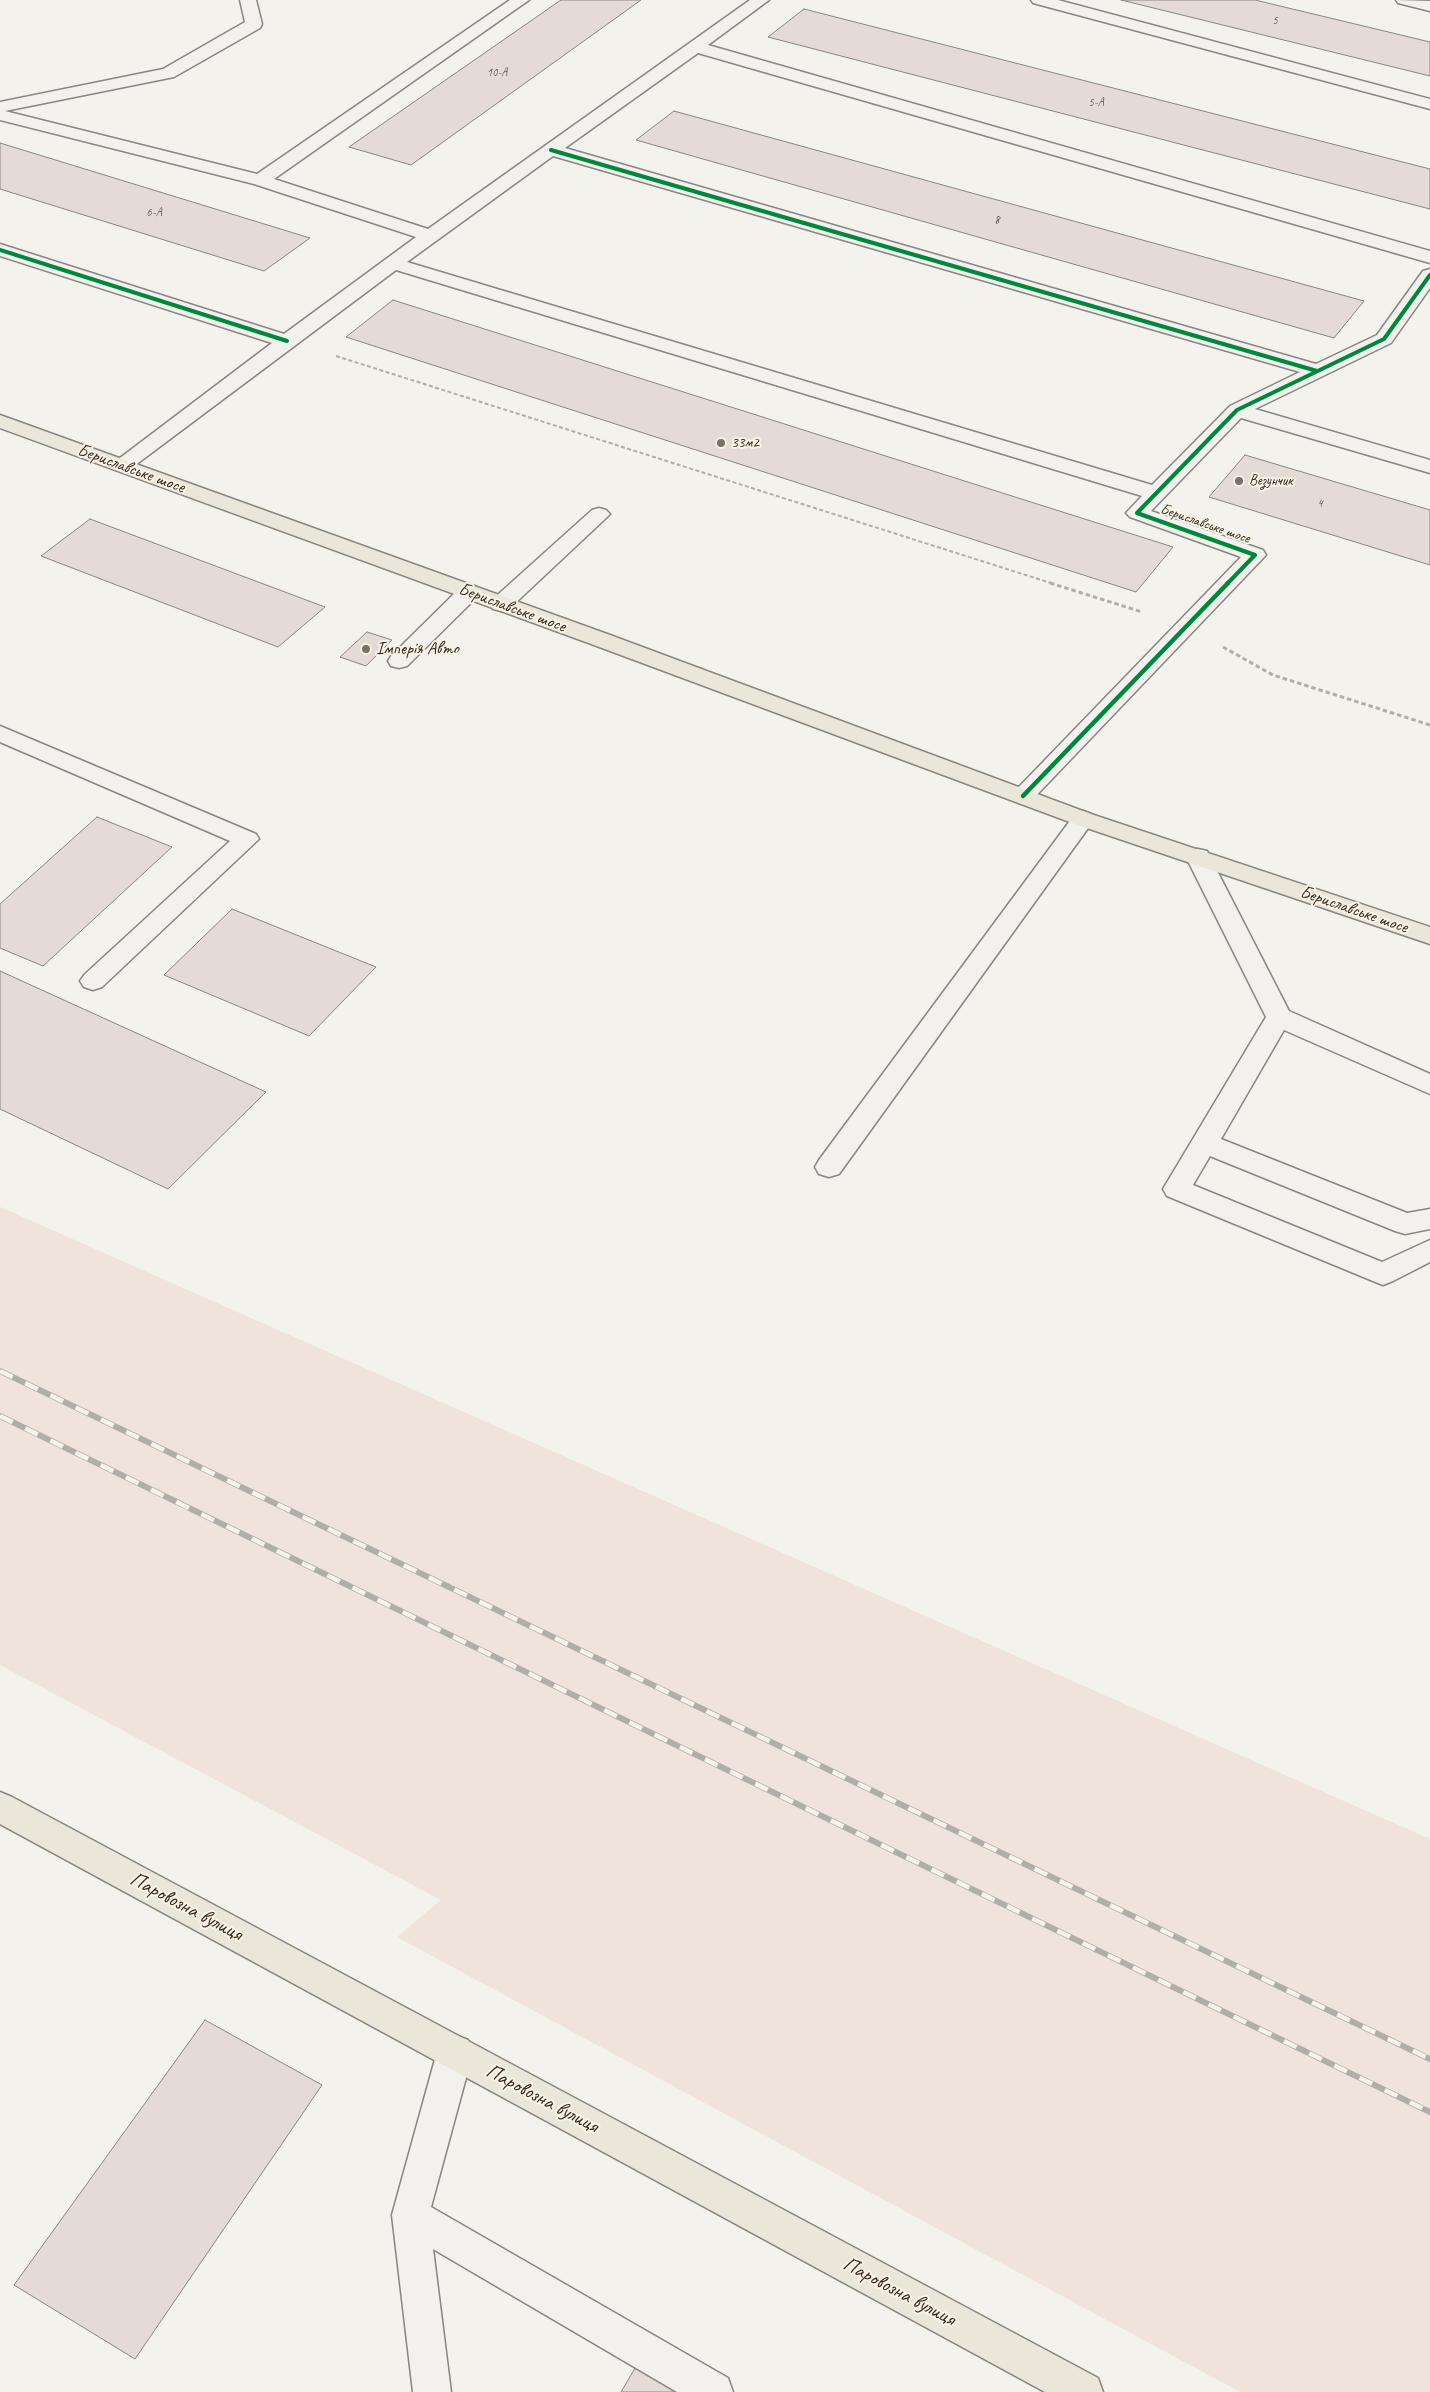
<!DOCTYPE html>
<html>
<head>
<meta charset="utf-8">
<style>
	body { margin:0 }
	canvas { display:block; background:#f4f2ec }
</style>
</head>
<body>
<canvas width="1430" height="2392"></canvas>
<script>
const ctx = document.querySelector('canvas').getContext('2d');
ctx.lineJoin = 'round';
function fillPath(path, color) {
  ctx.fillStyle = color;
  ctx.fill(path, 'evenodd');
}
function shape(rows) {
  const path = new Path2D();
  for (const r of rows) {
    path.moveTo(r[0], r[1]);
    for (let i = 2; i < r.length; i += 2) path.lineTo(r[i], r[i + 1]);
  }
  return path;
}
function stroke(path, color, width, dash) {
  ctx.strokeStyle = color;
  ctx.lineWidth = width;
  ctx.lineCap = dash ? 'butt' : 'round';
  ctx.setLineDash(dash || []);
  ctx.stroke(path);
}
function label(font, color, halo, rows, align = 'center') {
  ctx.font = font + ' Caveat,sans-serif';
  ctx.lineWidth = 4;
  ctx.setLineDash([]);
  ctx.textBaseline = 'middle';
  ctx.strokeStyle = halo;
  ctx.fillStyle = color;
  for (const [text, x, y, turn = 0] of rows) {
    ctx.save();
    ctx.translate(x, y);
    ctx.rotate((+turn || 0) * Math.PI / 180);
    ctx.textAlign = isNaN(turn) ? turn : align;
    if (halo) ctx.strokeText(text, 0, 0);
    ctx.fillText(text, 0, 0);
    ctx.restore();
  }
}
const built = shape([
	[0,1207,1430,1839,1430,2392,1240,2392,397,1937,441,1900,0,1665]
]);
const building = shape([
	[561,0,641,0,411,165,349,147,561,0],
	[1121,0,1255,0,1430,42,1430,76,1121,0],
	[804,9,1430,169,1430,209,768,37,804,9],
	[674,111,1364,301,1334,338,636,140,674,111],
	[0,143,310,238,264,271,0,189,0,143],
	[393,300,1173,547,1136,592,346,337,393,300],
	[1245,455,1430,510,1430,565,1209,497,1245,455],
	[90,519,325,607,278,647,41,556,90,519],
	[367,632,392,640,366,666,340,657,367,632],
	[97,817,172,847,43,966,0,948,0,904,97,817],
	[232,909,376,967,309,1036,164,975,232,909],
	[0,971,266,1092,168,1189,0,1109,0,971],
	[205,2020,322,2085,135,2359,14,2285,205,2020],
	[644,2353,709,2392,621,2392,644,2353]
]);
const pathFar1 = shape([
	[336,356,1054,584]
]);
const path = shape([
	[1050,583,1142,612],
	[1223,647,1273,675,1430,725]
]);
const minor = shape([
	[240,0,256,0,262,24,260,28,174,77,5,111,257,174,510,0,529,0,274,179,428,229,750,0,769,0,708,45,1430,251,1430,263,698,53,565,148,1316,364,1377,335,1423,271,1430,269,1430,288,1391,343,1255,409,1430,460,1430,473,1241,418,1151,511,1263,550,1266,555,1031,801,1023,804,1015,801,1011,796,1015,791,1241,557,1130,517,1126,513,1142,496,396,270,130,469,123,471,116,469,113,465,116,461,272,343,0,256,0,244,284,334,416,237,254,184,0,120,0,102,163,69,245,22,240,0],
	[553,156,1300,372,1230,406,1152,485,407,262,553,156],
	[1031,0,1058,0,1430,99,1430,109,1033,3,1031,0],
	[1396,0,1430,1,1430,11,1398,3,1396,0],
	[599,508,606,510,610,514,606,518,509,609,501,611,493,609,490,604,493,599,592,510,599,508],
	[468,586,476,588,479,593,476,598,407,666,399,668,391,666,388,661,391,656,460,588,468,586],
	[0,726,256,834,259,839,102,987,93,990,84,987,80,981,84,975,230,841,0,742,0,726],
	[1083,811,1091,814,1095,819,1091,824,839,1174,829,1177,819,1174,815,1167,819,1160,1075,814,1083,811],
	[1198,849,1207,851,1210,857,1289,1011,1430,1074,1430,1094,1284,1030,1221,1139,1407,1213,1430,1209,1430,1229,1405,1234,1395,1231,1210,1156,1193,1185,1382,1262,1430,1240,1430,1262,1393,1281,1383,1285,1373,1281,1167,1196,1163,1189,1266,1017,1186,857,1189,851,1198,849],
	[455,2035,468,2040,473,2052,431,2207,728,2378,733,2392,677,2392,433,2249,451,2392,413,2392,392,2215,437,2052,442,2040,455,2035]
]);
const major = shape([
	[0,415,610,635,1091,814,1430,927,1430,944,1075,824,594,645,0,428,0,415],
	[0,1792,12,1797,1098,2378,1103,2392,1045,2392,0,1824,0,1792]
]);
const rail = shape([
	[0,1371,1430,2059],
	[0,1416,1430,2112]
]);
const cyclewayFar1 = shape([
	[551,150,1317,371],
	[0,250,287,341],
	[1227,584,1255,555,1137,513,1237,410,1384,339,1430,275]
]);
const cycleway = shape([
	[1023,796,1228,583]
]);
const markers = [
	[721,443,5,"#7c7066"],
	[1239,481,5,"#7c7066"],
	[366,649,5,"#7c7066"]
];
const farNumbernames = [
	["5",1275,21],
	["10-А",497,73],
	["5-А",1096,103],
	["6-А",154,213],
	["8",997,221],
	["4",1320,504]
];
const farPoinames = [
	["33м2",731,443],
	["Везунчик",1249,481]
];
const farStreetnames = [
	["Бериславське шосе",1205,524,19]
];
const streetNames = [
	["Бериславське шосе",131,469,20],
	["Бериславське шосе",512,608,20],
	["Бериславське шосе",1354,910,19]
];
const poiNames = [
	["Імперія Авто",376,649]
];
const nearStreetnames = [
	["Паровозна вулиця",186,1907,28],
	["Паровозна вулиця",542,2099,28],
	["Паровозна вулиця",899,2292,28]
];
fillPath(built, '#efe3db');
fillPath(building, '#e5dbd6');
stroke(building, '#898580', 1);
stroke(minor, '#898580', 3);
stroke(major, '#898580', 3);
stroke(pathFar1, '#b1aeaa', 2, [4, 2.5]);
stroke(path, '#b1aeaa', 3, [4.5, 3]);
fillPath(minor, '#f2f1ed');
fillPath(major, '#eae6da');
stroke(rail, '#b1aeaa', 6);
stroke(rail, '#f7f3e8', 4.5, [14]);
stroke(cyclewayFar1, '#00873e', 4);
stroke(cycleway, '#00873e', 4.5);
for (const [x, y, r, color] of markers) {
  const dot = new Path2D();
  dot.arc(x, y, r, 0, 2 * Math.PI);
  ctx.fillStyle = color;
  ctx.fill(dot);
  stroke(dot, '#f7f3e8', 2);
}
label('12px', '#67584e', null, farNumbernames);
label('15px', '#3b2a1e', '#f7f3e8', farPoinames, 'left');
label('15px', '#3b2a1e', '#f7f3e8', farStreetnames);
label('18px', '#3b2a1e', '#f7f3e8', streetNames);
label('18px', '#3b2a1e', '#f7f3e8', poiNames, 'left');
label('21px', '#3b2a1e', '#f7f3e8', nearStreetnames);
</script>
</body>
</html>
